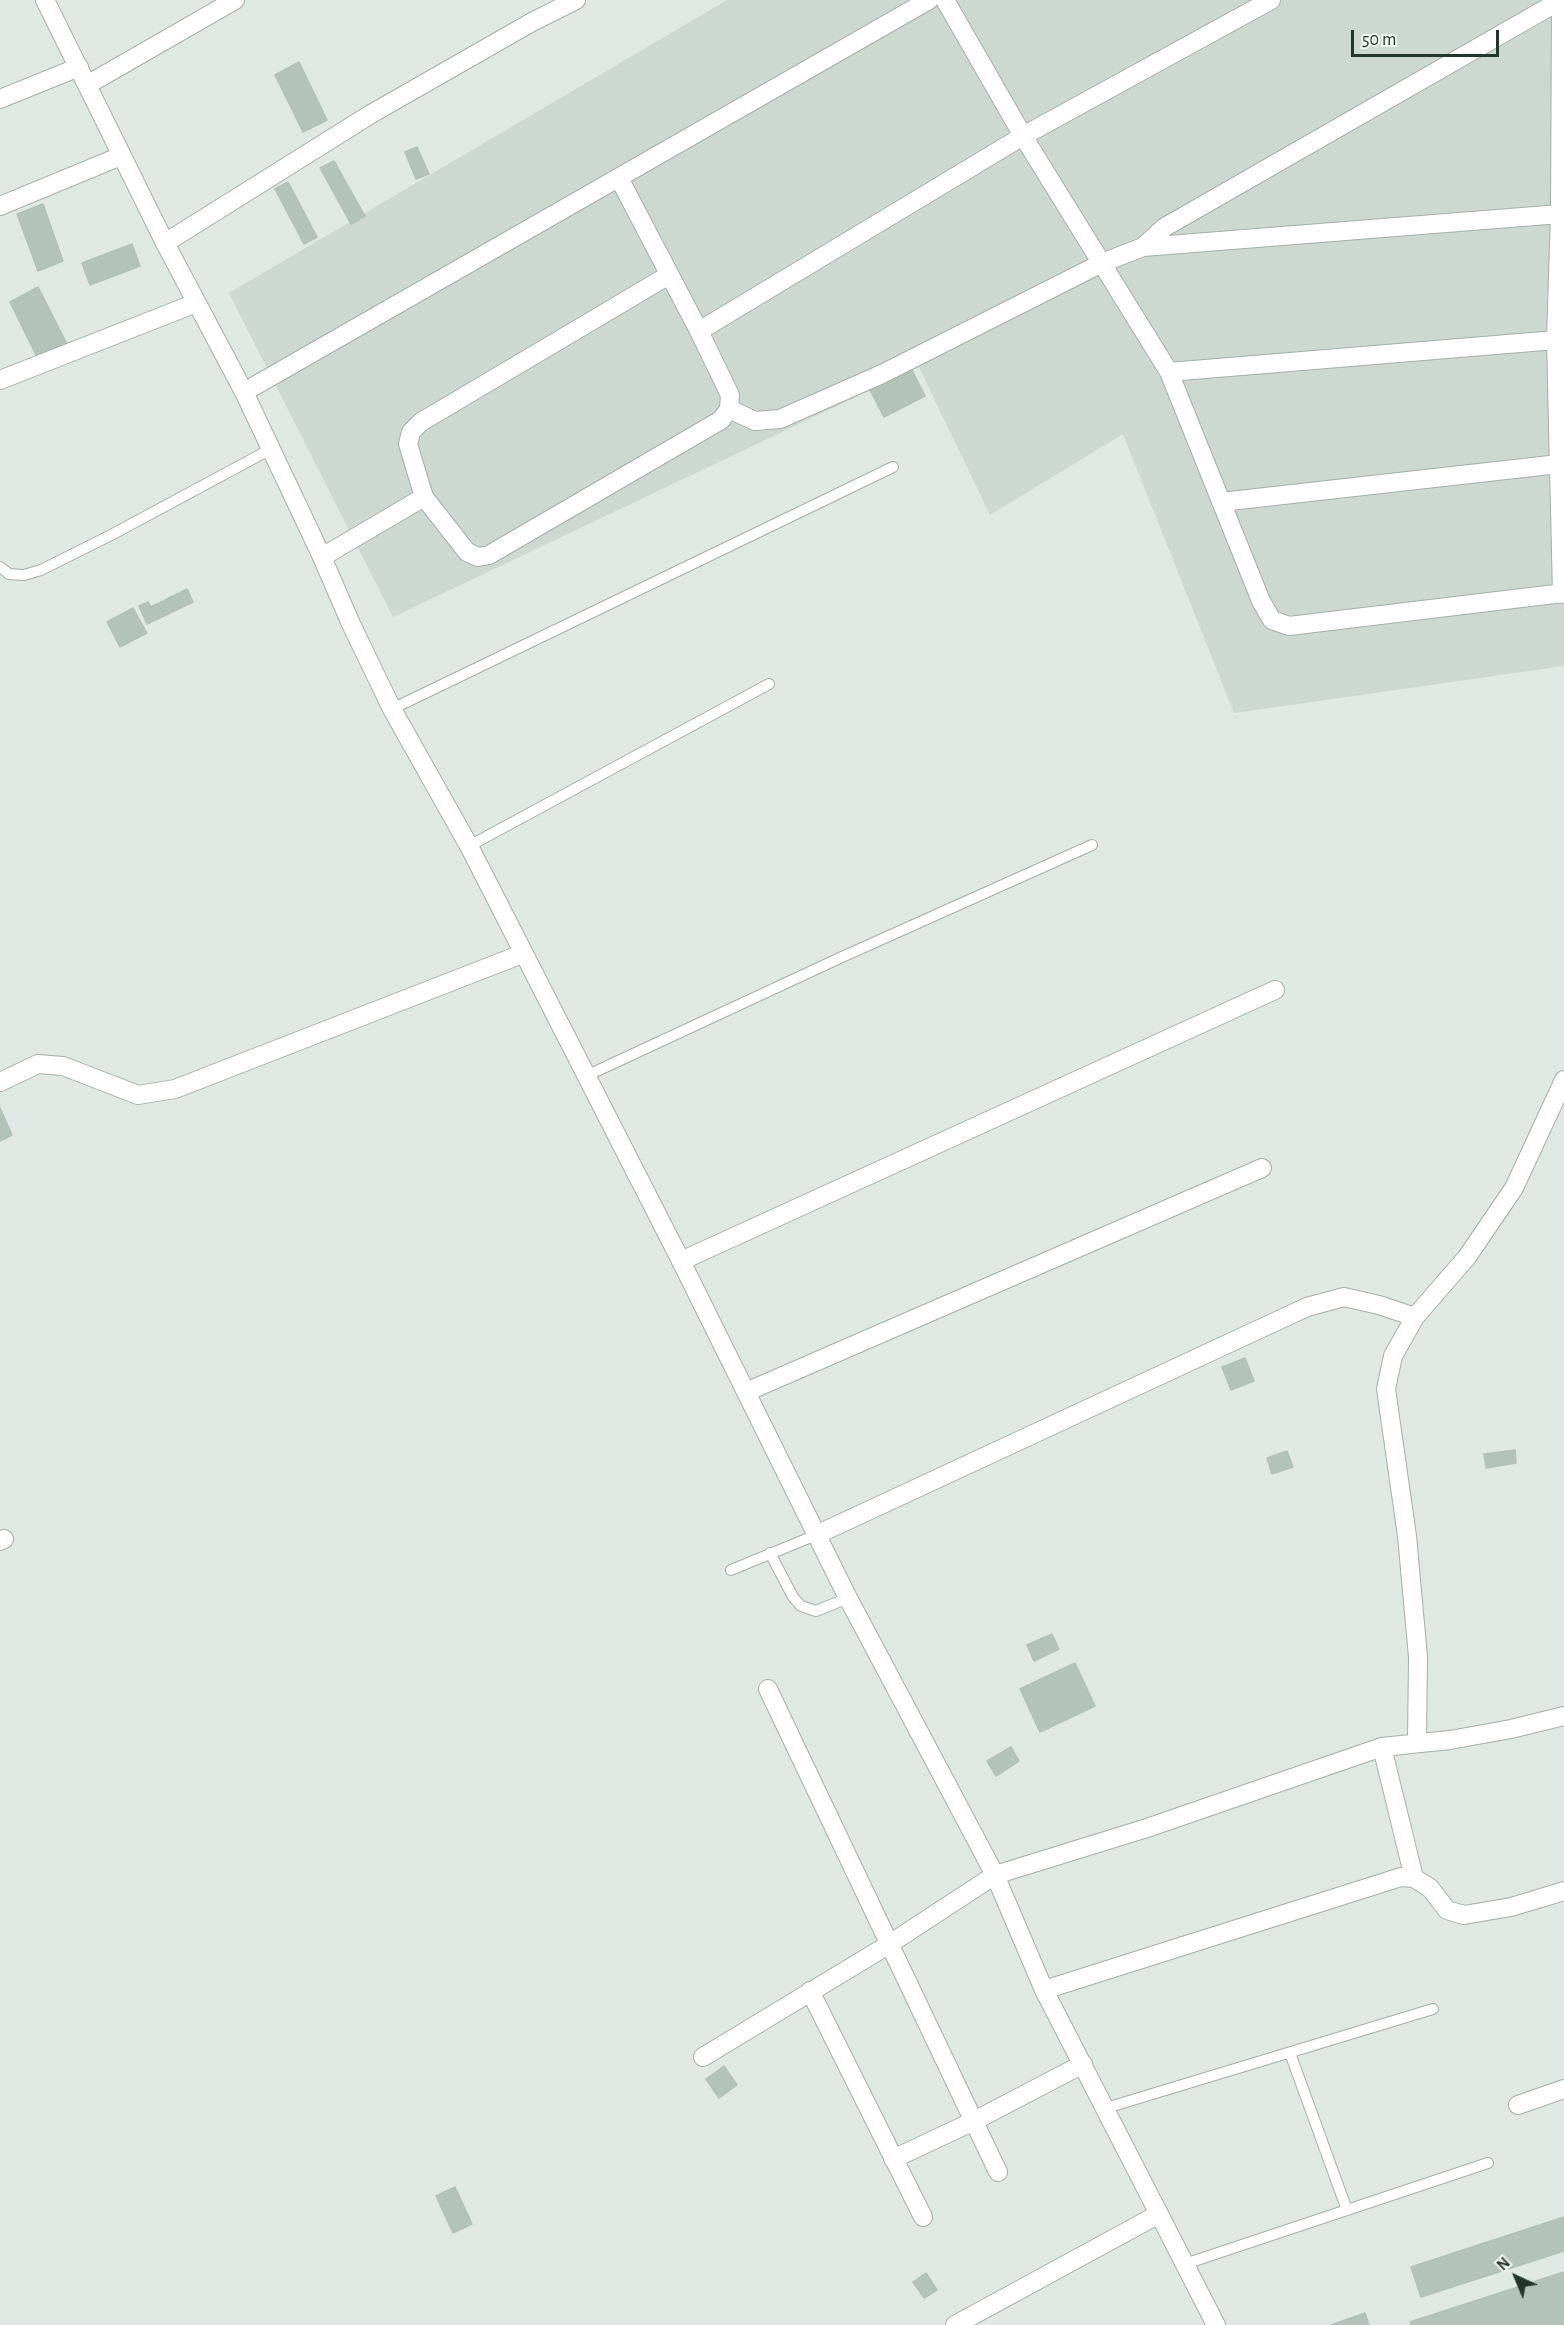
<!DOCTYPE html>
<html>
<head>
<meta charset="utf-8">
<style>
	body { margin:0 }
	#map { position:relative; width:1564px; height:2325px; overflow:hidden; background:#dfe8e2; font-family:"Alegreya Sans",sans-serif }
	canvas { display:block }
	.north { position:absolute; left:1486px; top:2247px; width:60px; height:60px; -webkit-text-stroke:4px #eff5f0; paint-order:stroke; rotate:316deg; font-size:16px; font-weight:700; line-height:24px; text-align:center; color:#22362c }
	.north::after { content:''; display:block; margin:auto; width:21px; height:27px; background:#22362c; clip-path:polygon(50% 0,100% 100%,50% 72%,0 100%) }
	.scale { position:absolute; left:1351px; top:30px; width:148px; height:27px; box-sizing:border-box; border:3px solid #22362c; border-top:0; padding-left:8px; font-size:18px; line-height:21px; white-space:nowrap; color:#22362c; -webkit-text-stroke:4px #eff5f0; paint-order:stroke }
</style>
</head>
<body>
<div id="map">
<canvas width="1564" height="2325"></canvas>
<div class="north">N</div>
<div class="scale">50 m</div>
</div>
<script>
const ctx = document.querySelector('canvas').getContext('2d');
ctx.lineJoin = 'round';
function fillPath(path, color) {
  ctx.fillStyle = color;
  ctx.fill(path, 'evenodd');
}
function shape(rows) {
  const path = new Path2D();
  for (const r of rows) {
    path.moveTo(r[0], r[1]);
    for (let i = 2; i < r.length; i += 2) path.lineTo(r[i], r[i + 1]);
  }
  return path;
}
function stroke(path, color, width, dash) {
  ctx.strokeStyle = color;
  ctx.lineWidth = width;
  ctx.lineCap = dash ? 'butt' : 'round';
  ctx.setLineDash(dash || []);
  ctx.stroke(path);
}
const built = shape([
	[727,0,1564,0,1564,666,1234,713,1123,434,990,515,919,367,393,617,229,293]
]);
const building = shape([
	[299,62,327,120,303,132,275,75,299,62],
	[417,147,429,174,416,179,405,152,417,147],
	[334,161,365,216,351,224,320,168,334,161],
	[288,182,317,237,304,244,275,189,288,182],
	[43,204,63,261,38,271,17,214,43,204],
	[132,244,140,266,90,285,82,263,132,244],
	[38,287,68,346,39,361,10,302,38,287],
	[911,368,925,396,884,417,870,390,911,368],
	[187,589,193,602,147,624,139,606,148,602,151,607,187,589],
	[133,608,147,633,120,647,107,622,133,608],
	[0,1108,12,1135,0,1141,0,1108],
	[1245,1358,1254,1381,1231,1390,1222,1367,1245,1358],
	[1515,1450,1516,1463,1486,1468,1484,1454,1515,1450],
	[1287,1451,1293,1467,1272,1474,1267,1458,1287,1451],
	[1052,1634,1059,1649,1034,1661,1027,1645,1052,1634],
	[1075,1663,1095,1706,1040,1732,1020,1689,1075,1663],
	[1011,1747,1019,1761,996,1776,987,1761,1011,1747],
	[724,2066,737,2085,719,2098,706,2079,724,2066],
	[455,2187,472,2224,453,2233,436,2196,455,2187],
	[1564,2217,1564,2251,1421,2297,1411,2267,1564,2217],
	[1564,2272,1564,2325,1411,2325,1410,2322,1564,2272],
	[926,2273,937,2290,924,2298,913,2282,926,2273],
	[1365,2313,1369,2325,1331,2325,1365,2313]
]);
const service = shape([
	[0,567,9,574,24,575,41,570,113,534,271,449],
	[392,709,893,467],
	[469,846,769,684],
	[586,1076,842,957,1092,845],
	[770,1553,793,1597,801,1606,816,1611,848,1598],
	[731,1570,816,1535],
	[1290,2053,1347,2210],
	[1106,2108,1433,2009],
	[1185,2264,1488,2163]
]);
const minor = shape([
	[945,0,1023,136,1169,372,1261,601,1272,620,1289,626,1564,593],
	[1561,0,1560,214,1556,340,1562,594],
	[87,85,235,0],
	[0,99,79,67],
	[619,178,699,331,730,395,729,409,721,420,489,555,478,557,467,552,424,497,408,444,411,432,421,422,669,275],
	[0,206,121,156],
	[165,243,371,114,532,22,576,0],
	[1143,247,1165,227,1561,0],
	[699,331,1023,136,1271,0],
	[1169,372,1556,340],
	[0,380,196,303],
	[244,392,929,0],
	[729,409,755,421,780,419,882,374,1102,263,1143,247,1560,214],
	[1221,502,1559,464],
	[322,557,424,497],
	[0,1082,38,1064,63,1066,138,1095,175,1089,522,954],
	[681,1261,1275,990],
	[746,1392,1262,1168],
	[816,1535,1307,1307,1344,1297,1379,1305,1415,1317],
	[0,1541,4,1539],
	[768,1689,998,2172],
	[1417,1742,1418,1657,1407,1536,1386,1389,1393,1356,1415,1317,1467,1257,1514,1188,1564,1080],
	[1382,1747,1414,1878],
	[1044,1990,1401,1877,1414,1878,1430,1888,1447,1910,1464,1915,1511,1907,1564,1891],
	[810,1991,923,2217],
	[703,2057,888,1945,995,1875,1147,1828,1382,1747,1450,1740,1511,1729,1564,1716],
	[1518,2105,1564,2089],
	[893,2159,974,2121,1083,2064],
	[955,2325,1159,2214]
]);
const tertiary = shape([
	[45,0,165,243,244,392,322,557,351,624,392,709,469,846,681,1261,848,1598,995,1875,1044,1990,1216,2325]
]);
fillPath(built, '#cdd8d0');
fillPath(building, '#b4c3ba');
stroke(building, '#b2c1b7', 1.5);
stroke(service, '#a3afa8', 12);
stroke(minor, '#a3afa8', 20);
stroke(tertiary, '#a3afa8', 20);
stroke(service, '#fff', 10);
stroke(minor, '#fff', 18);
stroke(tertiary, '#fff', 18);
</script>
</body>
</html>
